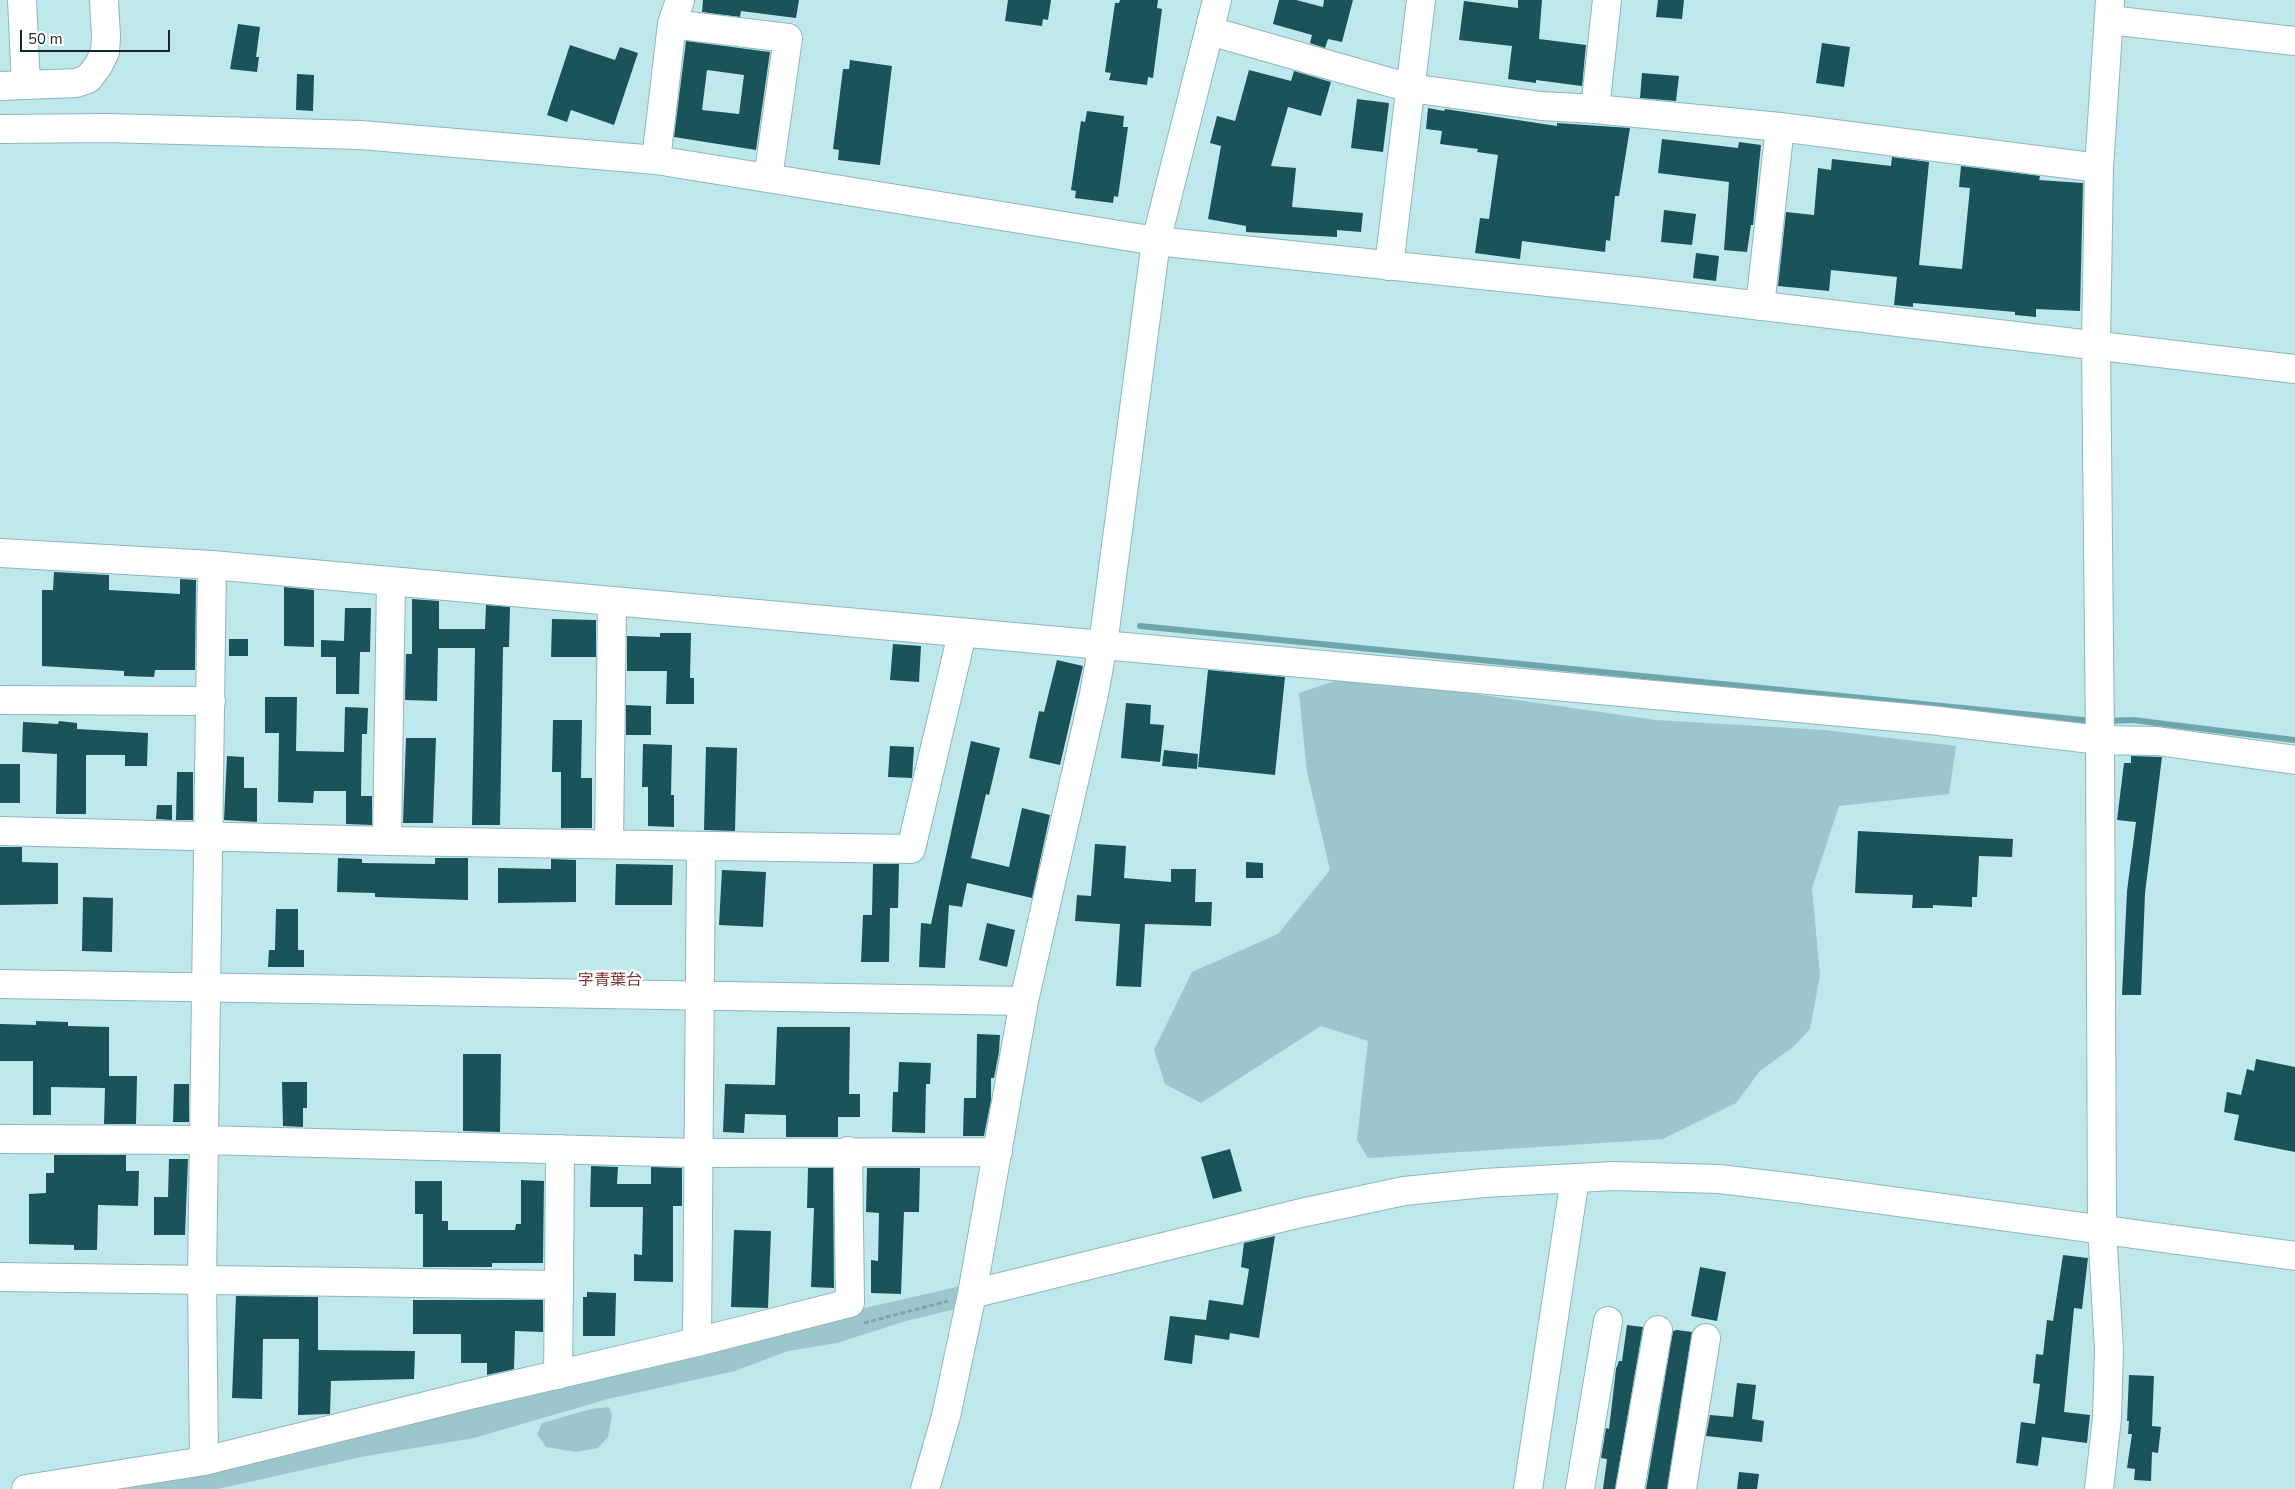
<!DOCTYPE html>
<html>
<head>
<meta charset="utf-8">
<style>
	body { margin:0 }
	#map { position:relative; width:2295px; height:1489px; overflow:hidden; background:#bfe8ec; font-family:"Nunito Sans",sans-serif }
	canvas { display:block }
	.scale { position:absolute; left:20px; top:30px; width:150px; height:22px; box-sizing:border-box; border:2px solid #18282a; border-top:0; padding-left:6px; font-size:15px; line-height:18px; white-space:nowrap; color:#18282a; -webkit-text-stroke:4px #fff; paint-order:stroke }
</style>
</head>
<body>
<div id="map">
<canvas width="2295" height="1489"></canvas>
<div class="scale">50 m</div>
</div>
<script>
const ctx = document.querySelector('canvas').getContext('2d');
ctx.lineJoin = 'round';
function fillPath(path, color) {
  ctx.fillStyle = color;
  ctx.fill(path, 'evenodd');
}
function shape(rows) {
  const path = new Path2D();
  for (const r of rows) {
    path.moveTo(r[0], r[1]);
    for (let i = 2; i < r.length; i += 2) path.lineTo(r[i], r[i + 1]);
  }
  return path;
}
function stroke(path, color, width, dash) {
  ctx.strokeStyle = color;
  ctx.lineWidth = width;
  ctx.lineCap = dash ? 'butt' : 'round';
  ctx.setLineDash(dash || []);
  ctx.stroke(path);
}
function label(font, color, halo, rows, align = 'center') {
  ctx.font = font + ' "Nunito Sans","Noto Sans JP",sans-serif';
  ctx.lineWidth = 5;
  ctx.setLineDash([]);
  ctx.textBaseline = 'middle';
  ctx.strokeStyle = halo;
  ctx.fillStyle = color;
  for (const [text, x, y, turn = 0] of rows) {
    ctx.save();
    ctx.translate(x, y);
    ctx.rotate((+turn || 0) * Math.PI / 180);
    ctx.textAlign = isNaN(turn) ? turn : align;
    if (halo) ctx.strokeText(text, 0, 0);
    ctx.fillText(text, 0, 0);
    ctx.restore();
  }
}
const green = shape([
	[1350,676,1656,720,1825,730,1956,746,1949,794,1839,806,1812,888,1820,975,1810,1029,1793,1047,1760,1071,1736,1103,1663,1139,1368,1158,1357,1140,1368,1041,1321,1026,1201,1103,1165,1084,1154,1050,1192,972,1278,934,1330,870,1307,772,1299,693],
	[970,1284,964,1307,906,1321,837,1343,788,1351,735,1371,608,1399,474,1438,366,1456,217,1489,68,1489],
	[609,1407,612,1415,608,1437,598,1448,576,1452,546,1447,537,1434,542,1423,591,1409]
]);
const stream = shape([
	[1140,626,2093,721],
	[2105,721,2133,720,2295,740]
]);
const building = shape([
	[703,0,799,0,796,18,741,11,740,17,702,12],
	[1008,0,1051,0,1048,20,1043,19,1042,26,1005,21],
	[1120,0,1158,0,1157,8,1162,9,1153,78,1148,77,1147,85,1109,80,1111,73,1105,72,1115,3,1119,3],
	[1279,0,1296,0,1323,7,1324,0,1353,0,1342,42,1328,39,1325,48,1310,43,1312,35,1273,24],
	[1518,0,1542,0,1539,39,1586,45,1582,86,1536,80,1536,83,1508,79,1512,46,1459,40,1464,1,1518,8],
	[1658,0,1684,0,1682,19,1656,17],
	[238,24,260,27,256,57,259,57,257,72,230,69],
	[686,41,770,52,756,150,674,137],
	[707,70,744,75,739,114,702,110],
	[1822,43,1850,47,1844,87,1816,83],
	[570,45,615,60,620,47,638,53,614,125,571,110,567,122,547,115],
	[850,60,892,66,880,165,838,160,839,150,833,149,843,69,849,69],
	[1249,70,1291,81,1294,71,1331,82,1321,116,1288,107,1271,166,1296,168,1292,207,1363,213,1361,232,1337,230,1337,237,1246,232,1246,226,1208,219,1221,146,1210,143,1217,116,1235,121],
	[1642,73,1679,76,1676,101,1640,98],
	[297,74,314,75,313,111,296,110],
	[1357,99,1389,103,1383,152,1351,148],
	[1428,108,1444,111,1445,109,1557,126,1557,123,1630,128,1619,196,1615,196,1610,241,1606,240,1605,252,1522,241,1520,259,1475,253,1480,218,1489,219,1498,155,1477,152,1478,149,1440,144,1442,131,1426,129],
	[1087,111,1124,116,1123,127,1128,127,1118,197,1114,196,1113,203,1075,198,1076,191,1071,190,1081,121,1085,122],
	[1662,139,1738,148,1739,142,1761,145,1753,225,1751,225,1747,252,1724,250,1729,182,1658,173],
	[1892,157,1929,162,1919,265,1962,269,1970,188,1959,187,1961,166,2040,176,2039,180,2083,183,2080,311,2036,309,2036,317,2015,315,2015,312,1913,303,1913,307,1894,305,1897,277,1831,270,1829,291,1778,286,1786,212,1814,215,1818,168,1831,170,1832,159,1891,166],
	[1664,210,1696,214,1692,245,1661,242],
	[1696,253,1719,256,1716,281,1693,278],
	[54,572,109,575,109,590,180,594,180,579,196,580,195,670,155,670,154,677,124,676,124,671,42,666,42,590,53,590],
	[284,587,314,590,314,647,284,646],
	[412,599,439,601,439,629,485,629,486,605,510,607,509,647,503,647,500,825,472,825,475,648,438,648,437,701,405,700,406,654,412,654],
	[345,608,371,608,370,652,360,652,359,694,336,694,336,657,321,657,321,640,344,641],
	[552,619,596,620,596,657,551,657],
	[660,633,691,633,690,678,694,678,694,704,666,704,667,671,627,671,627,636,660,637],
	[229,639,248,639,248,656,229,656],
	[893,644,921,646,919,682,890,680],
	[1057,660,1083,666,1060,765,1029,758,1039,711,1044,712],
	[1208,670,1285,677,1275,775,1198,767],
	[265,697,297,697,296,751,344,752,345,707,368,708,367,734,362,734,361,796,372,796,372,825,346,824,346,791,314,791,313,803,278,802,279,733,265,733],
	[1126,703,1151,705,1150,724,1164,725,1160,762,1121,758],
	[626,705,651,706,651,735,626,735],
	[553,720,582,720,581,778,592,778,592,828,561,828,561,772,552,772],
	[59,721,77,723,77,729,148,733,147,766,125,766,125,755,86,755,86,814,56,814,57,754,22,752,23,722,58,724],
	[406,738,436,738,433,823,403,823],
	[971,741,1000,748,989,795,986,794,971,858,1009,867,1022,808,1050,815,1032,898,967,883,962,907,949,905,945,968,919,967,921,923,931,924],
	[643,744,672,745,671,795,674,795,674,827,648,826,648,787,642,787],
	[890,746,914,747,912,778,888,777],
	[706,747,737,748,735,831,704,830],
	[1164,750,1198,754,1197,769,1162,766],
	[227,756,244,757,244,788,257,788,257,822,224,820],
	[2131,756,2162,757,2145,893,2141,995,2122,995,2127,891,2136,822,2117,820,2124,763,2131,763],
	[0,764,20,764,20,803,0,803],
	[177,772,193,772,193,820,176,820],
	[157,805,172,805,172,820,156,819],
	[1858,831,2013,839,2012,857,1979,856,1977,897,1972,897,1972,907,1933,905,1933,908,1912,908,1913,895,1855,893],
	[1095,844,1126,846,1124,878,1171,882,1171,869,1196,869,1195,902,1212,902,1211,926,1145,924,1141,987,1116,986,1120,924,1075,921,1077,895,1091,896],
	[0,847,22,847,22,862,58,863,58,904,0,905],
	[338,858,362,859,362,863,435,864,435,858,468,858,468,900,375,897,375,893,337,892],
	[551,859,576,860,576,902,498,903,498,868,551,869],
	[1246,862,1263,863,1263,878,1246,878],
	[616,864,673,865,672,905,615,905],
	[873,864,899,864,898,908,890,908,889,962,861,962,863,915,872,915],
	[722,870,766,872,763,927,719,925],
	[83,897,113,898,112,952,82,951],
	[276,909,298,909,298,950,304,950,304,967,268,967,269,950,275,950],
	[987,923,1015,930,1007,967,979,960],
	[36,1021,68,1022,68,1026,109,1027,109,1076,137,1076,136,1124,104,1124,105,1088,51,1087,51,1115,33,1115,33,1061,0,1061,0,1024,36,1025],
	[777,1027,850,1027,849,1094,860,1094,860,1117,838,1117,838,1137,786,1137,786,1115,745,1114,744,1133,723,1132,725,1084,775,1085],
	[977,1034,1000,1035,999,1052,994,1078,991,1078,991,1100,984,1136,963,1136,964,1098,976,1098],
	[463,1054,501,1054,500,1132,463,1131],
	[2256,1059,2295,1067,2295,1152,2234,1140,2239,1115,2224,1112,2227,1092,2241,1095,2247,1069,2254,1071],
	[899,1062,931,1063,930,1084,926,1084,925,1133,892,1132,893,1092,898,1092],
	[282,1082,307,1082,307,1108,303,1108,303,1127,283,1126],
	[174,1084,189,1084,189,1122,173,1122],
	[1230,1149,1242,1191,1213,1199,1201,1157],
	[54,1155,126,1155,126,1171,139,1171,138,1206,98,1205,97,1250,74,1250,74,1245,29,1244,29,1194,46,1193,46,1173,54,1173],
	[169,1159,188,1159,185,1235,154,1235,154,1197,168,1197],
	[591,1166,618,1167,617,1184,651,1184,651,1167,682,1168,682,1206,673,1206,673,1282,634,1281,634,1254,642,1255,643,1207,590,1207],
	[808,1168,833,1168,834,1288,811,1287,814,1208,807,1208],
	[867,1168,920,1168,919,1212,904,1212,901,1294,871,1293,871,1260,878,1261,879,1213,866,1212],
	[521,1180,544,1181,543,1263,492,1263,492,1267,423,1267,423,1214,415,1214,415,1181,442,1181,442,1221,448,1221,448,1230,515,1230,516,1224,521,1224],
	[734,1230,771,1231,768,1308,731,1307],
	[1275,1236,1259,1338,1230,1333,1229,1340,1195,1335,1192,1364,1164,1360,1170,1316,1206,1320,1209,1300,1243,1305,1249,1269,1241,1267,1244,1243],
	[2063,1255,2088,1258,2082,1309,2074,1308,2064,1412,2090,1415,2087,1443,2042,1437,2038,1466,2016,1463,2021,1422,2035,1424,2040,1384,2033,1383,2036,1354,2043,1355,2047,1320,2053,1321],
	[1700,1267,1726,1272,1717,1321,1691,1316],
	[587,1292,616,1293,615,1336,583,1336,583,1297,587,1297],
	[236,1296,318,1297,318,1350,415,1351,414,1379,331,1381,330,1414,298,1415,299,1339,263,1339,262,1399,232,1398],
	[413,1300,543,1300,543,1332,515,1331,514,1369,487,1375,487,1363,461,1363,461,1334,413,1334],
	[1627,1325,1643,1327,1615,1489,1603,1489,1607,1459,1601,1458,1606,1428,1609,1429,1616,1369,1619,1361,1622,1361],
	[1677,1330,1692,1332,1667,1489,1646,1489,1673,1331],
	[2129,1375,2154,1376,2152,1426,2161,1427,2158,1453,2152,1452,2151,1481,2134,1480,2135,1469,2127,1468,2132,1434,2128,1434,2129,1421,2127,1421],
	[1737,1383,1756,1385,1752,1419,1764,1421,1762,1442,1706,1436,1710,1415,1733,1417],
	[1739,1472,1759,1474,1757,1489,1737,1489]
]);
const path = shape([
	[864,1323,948,1301]
]);
const minor = shape([
	[22,0,26,85],
	[2109,20,2295,41],
	[672,24,788,38,768,178],
	[1210,31,1410,88,1541,106,1595,109,1780,127,2099,168],
	[0,86,76,83,88,79,98,66,105,52,106,37,104,0],
	[1595,109,1607,0],
	[0,129,107,128,361,135,656,160,1156,241,1644,292,2295,369],
	[656,160,672,24,680,0],
	[1389,266,1421,0],
	[1760,306,1780,127],
	[0,553,212,565,1103,645,1930,720,2100,740,2157,741,2295,760],
	[0,700,211,701],
	[0,831,387,841,911,849,962,634],
	[387,841,391,582],
	[609,844,612,602],
	[0,984,1024,1001],
	[0,1139,204,1140,698,1153,998,1152],
	[0,1277,559,1285,560,1149],
	[972,1294,1301,1213,1404,1191,1484,1183,1614,1176,1719,1179,1795,1188,2295,1256],
	[697,1342,701,846],
	[558,1375,559,1285],
	[204,1461,202,1279,212,565],
	[26,1489,204,1461,470,1395,697,1342,850,1303,848,1151],
	[925,1489,946,1416,972,1294,1024,1001,1094,694,1103,645,1156,241,1217,0],
	[1528,1489,1575,1178],
	[1580,1489,1608,1321],
	[1630,1489,1658,1330],
	[1682,1489,1706,1338],
	[2099,1489,2107,1418,2109,1350,2102,1229,2100,740,2096,344,2099,168,2110,0]
]);
const quarterNames = [
	["字青葉台",610,981]
];
fillPath(green, '#9bc7cc');
stroke(stream, '#6ea5ab', 6);
fillPath(building, '#1a5359');
stroke(minor, '#8eb6ba', 30);
stroke(path, '#81a1a5', 3, [5, 2.5]);
stroke(minor, '#fff', 28);
label('16px', '#7b3432', '#fff', quarterNames);
</script>
</body>
</html>
